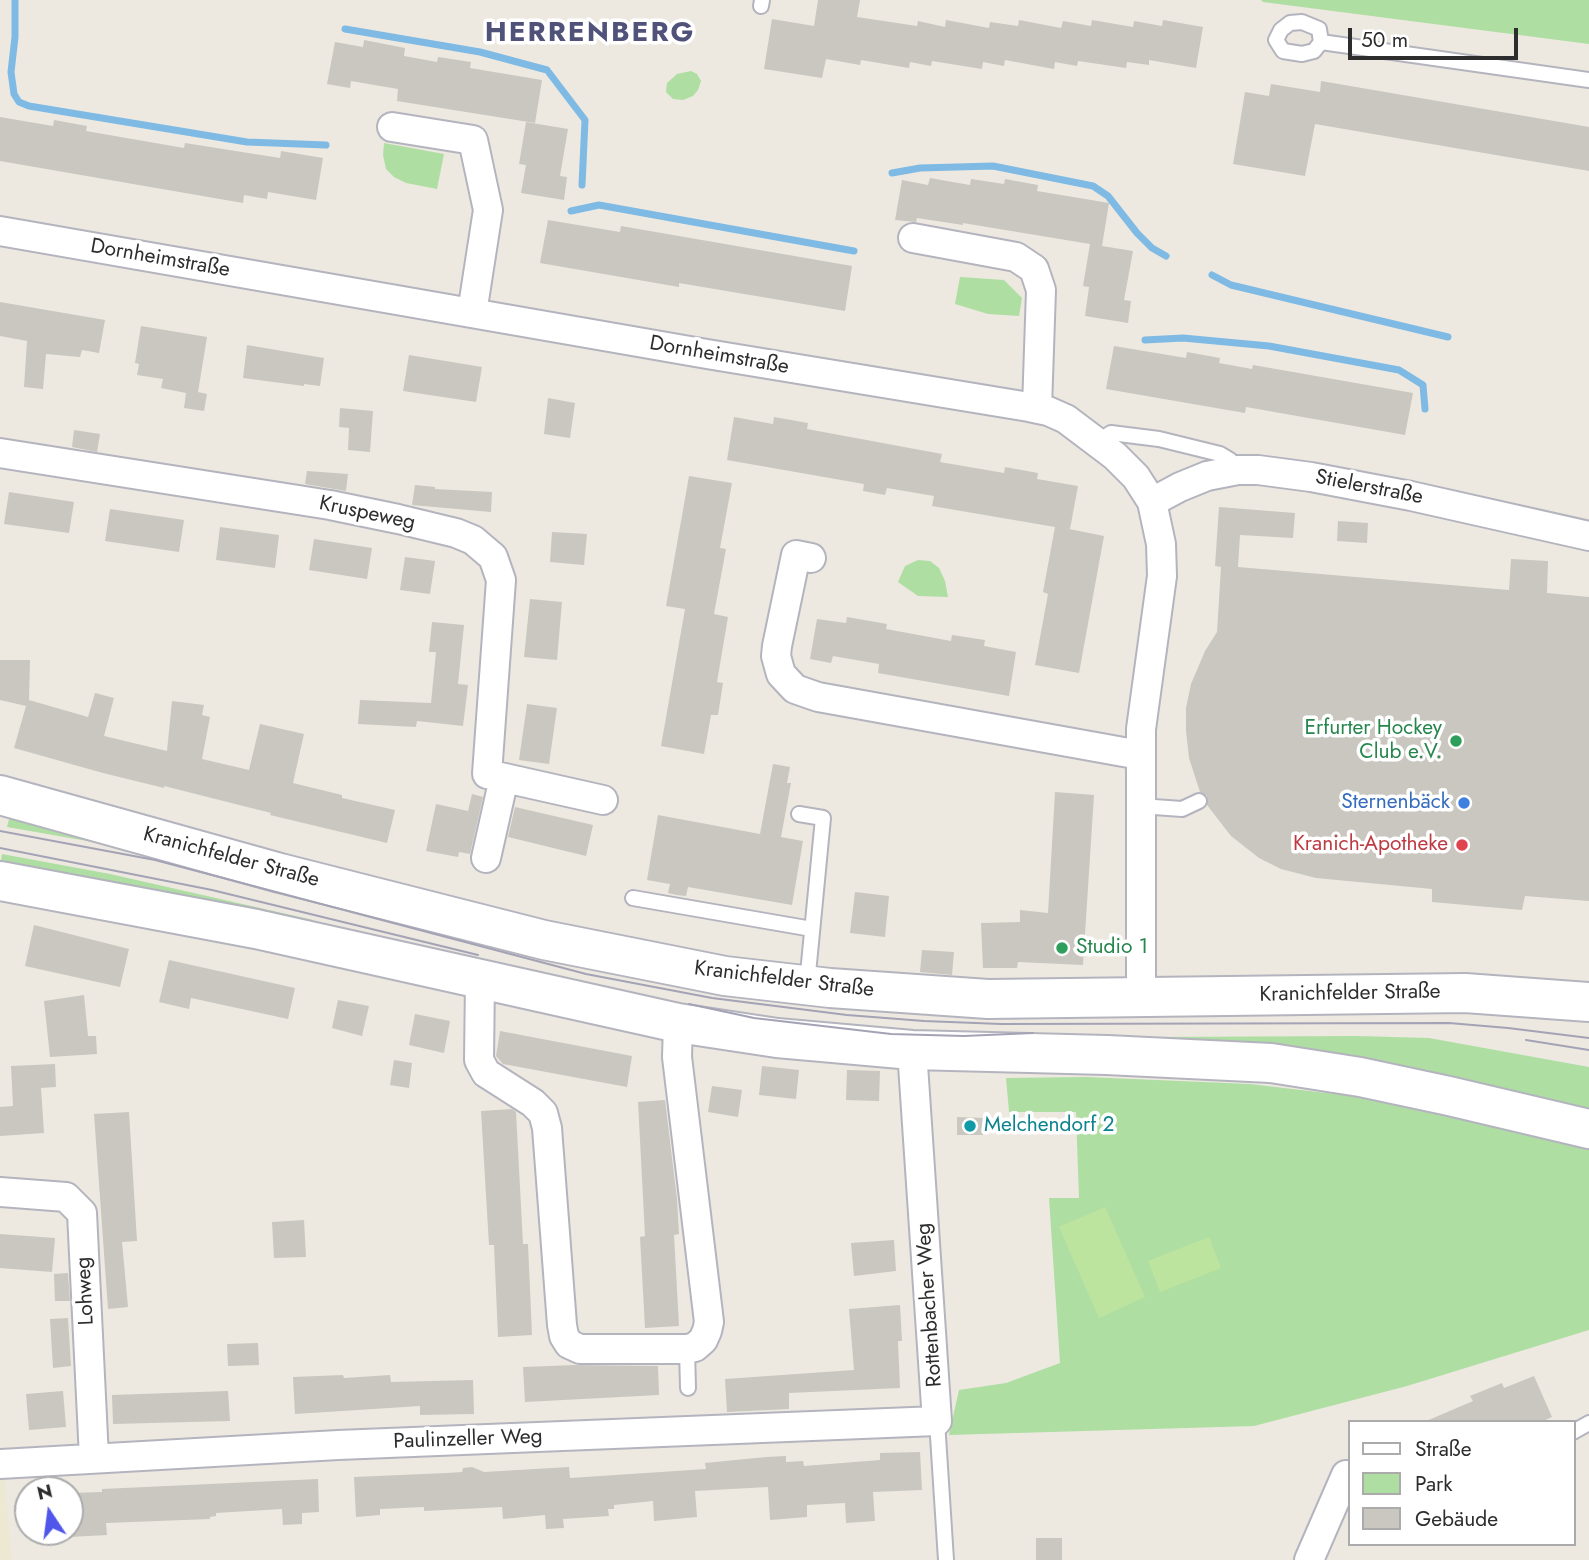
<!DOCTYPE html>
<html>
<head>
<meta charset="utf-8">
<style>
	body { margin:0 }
	#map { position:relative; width:1589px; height:1560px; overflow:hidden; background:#ede9e1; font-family:Jost,sans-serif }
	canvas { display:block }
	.legend { position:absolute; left:1348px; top:1420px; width:228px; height:126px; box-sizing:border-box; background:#fff; border:2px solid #ababab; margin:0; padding:9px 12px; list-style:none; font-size:21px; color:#2d2d2d }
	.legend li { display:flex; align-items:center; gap:14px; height:35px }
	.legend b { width:35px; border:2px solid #ababab }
	.north { position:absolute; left:14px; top:1476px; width:70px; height:70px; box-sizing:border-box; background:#fff; border:2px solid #ababab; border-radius:50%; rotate:347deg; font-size:19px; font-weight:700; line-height:28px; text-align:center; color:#2d2d2d }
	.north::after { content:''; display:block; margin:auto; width:24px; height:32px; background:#5056ea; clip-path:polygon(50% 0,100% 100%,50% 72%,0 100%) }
	.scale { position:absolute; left:1348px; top:28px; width:170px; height:32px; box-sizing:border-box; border:4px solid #2d2d2d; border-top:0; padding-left:9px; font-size:21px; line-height:24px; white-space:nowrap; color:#2d2d2d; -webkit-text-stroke:5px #fff; paint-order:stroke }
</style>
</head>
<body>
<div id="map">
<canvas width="1589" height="1560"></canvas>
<ul class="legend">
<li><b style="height:9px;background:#fff"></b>Straße</li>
<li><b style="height:19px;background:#aedea2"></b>Park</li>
<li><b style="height:19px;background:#c9c7bf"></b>Gebäude</li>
</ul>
<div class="north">N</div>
<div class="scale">50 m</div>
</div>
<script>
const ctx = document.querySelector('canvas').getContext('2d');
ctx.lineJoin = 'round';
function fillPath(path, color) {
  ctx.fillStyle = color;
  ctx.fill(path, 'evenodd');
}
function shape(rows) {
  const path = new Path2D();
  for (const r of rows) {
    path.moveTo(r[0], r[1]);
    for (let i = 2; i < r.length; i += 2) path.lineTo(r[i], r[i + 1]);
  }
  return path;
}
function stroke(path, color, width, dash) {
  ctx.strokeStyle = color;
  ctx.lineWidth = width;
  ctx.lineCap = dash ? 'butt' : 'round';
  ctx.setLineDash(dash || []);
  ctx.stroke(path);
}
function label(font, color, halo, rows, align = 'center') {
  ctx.font = font + ' Jost,sans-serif';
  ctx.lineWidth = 7;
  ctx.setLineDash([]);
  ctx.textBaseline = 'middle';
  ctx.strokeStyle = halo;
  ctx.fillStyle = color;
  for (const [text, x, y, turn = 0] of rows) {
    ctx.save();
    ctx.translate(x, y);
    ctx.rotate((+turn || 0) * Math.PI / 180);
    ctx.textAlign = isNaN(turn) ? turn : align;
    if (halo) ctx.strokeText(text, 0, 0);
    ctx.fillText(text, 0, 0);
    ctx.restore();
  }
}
const education = shape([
	[0,1474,4,1474,12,1560,0,1560]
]);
const green = shape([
	[1261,0,1589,0,1589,44,1263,2],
	[691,71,697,74,701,81,698,90,693,96,683,100,673,99,666,92,667,83,677,74],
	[384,143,444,154,437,189,406,183,394,177,386,169,383,155],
	[960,277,1004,280,1022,298,1019,316,988,314,955,304],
	[918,560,930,561,939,568,945,581,948,597,918,596,898,582,905,566],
	[11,811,116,846,7,827],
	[2,854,110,874,313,920,311,926,0,867],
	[1357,1036,1429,1038,1589,1067,1589,1116,1158,1041,1158,1037],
	[1086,1077,1250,1084,1352,1096,1453,1117,1589,1150,1589,1330,1407,1386,1254,1426,949,1435,959,1390,1006,1383,1060,1363,1049,1198,1079,1198,1076,1112,1009,1112,1006,1078]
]);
const pitch = shape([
	[1105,1207,1145,1297,1099,1318,1059,1227],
	[1209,1237,1221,1268,1160,1292,1148,1261]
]);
const stream = shape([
	[15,0,15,37,11,72,14,94,19,102,29,106,247,142,326,145],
	[345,29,480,52,547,70,585,120,582,185],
	[892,173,920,168,993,166,1093,186,1108,196,1137,233,1152,248,1166,256],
	[571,211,599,205,854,251],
	[1212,275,1231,285,1448,337],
	[1145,340,1183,338,1269,346,1399,370,1423,385,1425,409]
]);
const building = shape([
	[818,0,860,0,857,17,917,26,918,21,945,27,946,20,989,28,990,22,1018,26,1019,20,1061,28,1063,21,1091,26,1092,20,1133,27,1134,21,1162,26,1163,20,1203,27,1196,68,1149,60,1149,65,1127,62,1126,68,1078,61,1077,66,1055,62,1054,69,1005,60,1004,66,983,62,982,69,932,61,931,66,910,62,909,68,861,60,860,65,826,59,822,78,764,69,772,19,814,26],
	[364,40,405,48,404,56,437,62,438,57,471,62,470,68,542,80,535,123,397,101,398,89,351,81,350,88,327,84,335,42,363,47],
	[1321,81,1589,127,1589,171,1315,124,1305,176,1233,164,1245,92,1269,96,1271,84,1320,92],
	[0,117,53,126,54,120,87,126,86,131,184,148,185,143,280,158,281,151,323,158,316,200,268,192,267,199,244,195,243,203,0,161],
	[526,122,568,129,560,176,567,177,564,200,521,193,526,165,519,164],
	[930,178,970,185,971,179,1004,184,1005,179,1038,185,1037,191,1109,203,1102,246,1133,251,1124,300,1131,301,1128,323,1085,316,1089,287,1083,286,1090,244,963,223,963,225,917,218,916,222,895,220,902,180,928,185],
	[548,220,620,232,621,226,852,266,845,311,679,283,679,287,540,263],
	[0,302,105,320,99,353,82,350,80,357,46,354,43,389,24,387,27,341,0,336],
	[141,326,207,337,198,392,207,394,204,411,184,408,186,393,161,388,163,379,137,375,139,364,135,363],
	[247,345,324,358,320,386,304,384,304,386,243,378],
	[1114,346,1186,358,1187,352,1220,358,1219,363,1252,369,1253,365,1413,393,1405,435,1246,407,1245,413,1106,389],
	[409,355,482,367,476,402,403,391],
	[548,398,575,403,570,438,544,434],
	[340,408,373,411,370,452,348,450,349,428,339,427],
	[734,417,773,424,774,417,808,423,807,429,942,454,940,462,1004,473,1005,467,1038,473,1037,479,1078,486,1070,529,1059,527,1104,536,1079,673,1035,665,1048,594,1043,592,1055,527,932,506,934,496,887,488,885,495,863,491,864,484,727,460],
	[74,430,100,434,97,452,72,447],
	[307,471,348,474,346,491,305,484],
	[689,476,732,483,720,548,726,549,714,614,728,617,717,682,723,683,718,715,711,715,704,754,661,746,685,609,666,606],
	[415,485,435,487,435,489,492,492,491,512,412,505],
	[9,492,74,502,69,533,4,524],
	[1219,507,1295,513,1293,538,1240,535,1238,567,1509,590,1511,559,1548,561,1547,593,1589,597,1589,901,1525,896,1522,910,1432,902,1432,889,1316,878,1281,869,1259,858,1231,836,1207,805,1207,796,1200,792,1189,758,1186,731,1186,708,1191,684,1205,651,1217,632,1221,567,1215,566],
	[110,509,184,520,179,552,105,541],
	[1338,521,1368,523,1367,543,1337,541],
	[220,527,279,535,275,568,216,560],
	[552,532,587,534,584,565,550,562],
	[314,539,372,548,367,579,309,570],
	[405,557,435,561,430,594,400,590],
	[530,599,562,602,557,660,524,657],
	[847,617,887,624,886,629,951,641,952,635,985,640,984,646,1016,652,1009,696,878,673,879,664,833,656,831,663,810,659,817,619,846,623],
	[432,622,464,625,458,684,468,685,463,726,417,721,416,727,358,724,360,700,431,703,436,652,429,652],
	[0,660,30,660,29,700,88,717,95,693,114,698,104,736,167,751,172,701,204,705,202,715,210,717,202,759,249,770,260,724,304,734,293,783,342,795,342,798,395,810,387,843,270,815,271,813,164,786,164,788,103,773,14,748,26,706,0,700],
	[527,704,557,708,549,764,519,760],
	[773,764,790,767,787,783,791,783,781,837,803,841,792,905,688,887,686,896,677,895,668,893,670,884,647,880,658,815,760,834],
	[1055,792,1094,795,1083,965,1018,962,1017,968,983,968,981,923,1020,922,1020,910,1048,913],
	[472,794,483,797,470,854,459,852,458,857,426,851,436,804,468,811],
	[515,807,593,825,586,856,508,837],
	[855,892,889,896,885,937,850,933],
	[34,925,129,949,120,987,25,966],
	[922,950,954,952,952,975,920,972],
	[169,960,295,988,288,1019,191,998,189,1009,159,1002],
	[84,995,88,1036,96,1036,97,1054,50,1057,44,1001],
	[338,1000,369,1006,362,1036,332,1028],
	[415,1014,450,1021,444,1053,409,1045],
	[500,1031,632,1056,627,1087,503,1064,496,1056],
	[394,1060,412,1063,409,1088,390,1085],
	[55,1064,56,1087,41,1088,44,1133,0,1136,0,1107,13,1106,11,1066],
	[762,1066,799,1070,796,1099,759,1095],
	[847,1070,880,1071,879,1101,846,1100],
	[712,1086,742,1090,738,1117,708,1112],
	[665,1100,677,1199,679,1234,674,1235,679,1326,645,1328,640,1237,645,1236,638,1102],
	[512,1109,516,1112,523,1244,528,1244,532,1335,498,1337,494,1245,489,1245,481,1111],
	[129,1112,137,1241,122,1242,128,1307,108,1309,94,1114],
	[957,1117,984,1118,983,1135,957,1135],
	[304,1220,306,1257,274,1258,272,1222],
	[0,1234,55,1238,52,1272,0,1268],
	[894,1240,896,1271,854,1276,851,1243],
	[68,1273,70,1301,55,1301,54,1274],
	[900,1305,902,1341,898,1341,900,1388,789,1393,789,1409,727,1412,725,1379,854,1370,849,1309],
	[68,1318,71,1366,53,1368,50,1319],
	[258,1343,259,1365,228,1366,227,1344],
	[575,1365,658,1366,659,1395,525,1402,523,1367],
	[343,1375,344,1378,390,1375,391,1382,473,1380,474,1414,420,1415,420,1406,295,1414,293,1377],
	[1534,1376,1552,1417,1541,1422,1424,1422,1473,1401,1470,1396,1502,1383,1504,1388],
	[63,1391,66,1427,29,1430,26,1394],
	[228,1391,230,1421,113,1424,112,1395],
	[920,1452,922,1490,873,1492,875,1521,846,1523,845,1503,807,1505,807,1517,770,1520,768,1487,695,1491,697,1517,654,1521,653,1501,614,1505,614,1509,608,1509,609,1516,563,1519,564,1528,546,1529,545,1515,503,1519,502,1507,424,1511,424,1507,380,1509,380,1515,356,1517,354,1477,447,1473,462,1472,463,1468,472,1467,484,1472,569,1467,570,1478,706,1469,705,1463,766,1457,786,1456,786,1462,803,1461,804,1466,880,1460,880,1453],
	[318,1479,319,1512,302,1513,302,1524,283,1525,282,1509,216,1513,216,1516,210,1517,210,1519,106,1523,107,1535,70,1537,70,1493,102,1492,102,1489],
	[1036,1538,1062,1538,1062,1560,1036,1560]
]);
const lane = shape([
	[761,6,762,0],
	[1302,22,1319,29,1321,42,1314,51,1302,54,1283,51,1276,40,1281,30,1290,23,1302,22],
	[1321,42,1589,80],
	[1097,442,1111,433,1159,439,1220,454,1230,460,1238,470],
	[1140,806,1182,809,1199,801],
	[799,814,823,818,807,984],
	[633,898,812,929],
	[687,1349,688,1388],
	[937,1421,946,1560],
	[1573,1432,1589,1423]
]);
const street = shape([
	[392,127,473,140,488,210,472,313],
	[0,231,707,354,1029,407,1048,411,1066,419,1115,456,1136,477,1152,502,1161,544,1162,576,1141,729,1141,998],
	[913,238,1016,257,1034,269,1041,290,1037,408],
	[0,453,330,505,398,519,456,533,473,540,493,557,501,580,487,774,603,800],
	[1152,502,1180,487,1207,476,1238,470,1258,470,1311,477,1411,496,1589,536],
	[811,558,796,555,777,646,776,656,781,674,795,689,818,697,1140,755],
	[486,858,504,778],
	[480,980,479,1060,486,1073,533,1103,543,1113,547,1128,562,1325,564,1336,569,1344,580,1349,687,1349,695,1347,703,1340,707,1331,709,1322,677,1057,678,1023],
	[0,1192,66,1197,82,1213,94,1458],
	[0,1464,338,1445,937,1421,912,1050],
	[1309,1560,1346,1475]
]);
const secondary = shape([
	[0,795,280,873,544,940,725,976,830,988,988,999,1465,993,1589,1002],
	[0,881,256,929,678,1023,777,1038,912,1050,1107,1055,1271,1063,1360,1077,1449,1096,1589,1129]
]);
const tram = shape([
	[0,831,155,860,586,974,712,998,847,1015,924,1021,1001,1024,1449,1023,1508,1028,1589,1038],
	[0,848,212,890,478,955],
	[689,1004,754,1018,891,1034,964,1036,1033,1033],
	[1526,1040,1589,1050]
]);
const markers = [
	[1456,741,7,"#2e9e5b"],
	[1464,803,7,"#3f7fe0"],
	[1462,845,7,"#e0444e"],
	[1062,948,7,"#2e9e5b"],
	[970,1126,7,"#0f9aa8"]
];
const streetNames = [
	["Dornheimstraße",160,259,10],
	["Dornheimstraße",719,356,10],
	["Stielerstraße",1369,488,11],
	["Kruspeweg",367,514,12],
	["Kranichfelder Straße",231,858,15],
	["Kranichfelder Straße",784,980,7],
	["Kranichfelder Straße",1350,994,-1],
	["Lohweg",86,1291,-93],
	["Rottenbacher Weg",930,1305,-94],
	["Paulinzeller Weg",468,1440,-2]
];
const leisureNames = [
	["Erfurter Hockey",1442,729],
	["Club e.V.",1442,753],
	["Studio 1",1076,948,"left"]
];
const shopNames = [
	["Sternenbäck",1450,803]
];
const healthNames = [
	["Kranich-Apotheke",1448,845]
];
const cultureNames = [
	["Melchendorf 2",984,1126]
];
const districtNames = [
	["HERRENBERG",590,34]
];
fillPath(education, '#ece8d2');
fillPath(green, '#aedea2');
fillPath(pitch, '#bde49f');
stroke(stream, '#7ebae4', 7);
fillPath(building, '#c9c7bf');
stroke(lane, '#b4b4bf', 18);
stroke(street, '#b4b4bf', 32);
stroke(secondary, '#b4b4bf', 42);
stroke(lane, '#fff', 14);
stroke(street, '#fff', 28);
stroke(secondary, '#fff', 38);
stroke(tram, '#a4a3b5', 2);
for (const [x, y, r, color] of markers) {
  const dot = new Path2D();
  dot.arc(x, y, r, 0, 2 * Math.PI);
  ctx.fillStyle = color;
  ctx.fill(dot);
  stroke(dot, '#fff', 2.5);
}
label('21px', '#2d2d2d', '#fff', streetNames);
label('21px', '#27864d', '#fff', leisureNames, 'right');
label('21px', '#366cbe', '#fff', shopNames, 'right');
label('21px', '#be3a42', '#fff', healthNames, 'right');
label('21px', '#0d838f', '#fff', cultureNames, 'left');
ctx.letterSpacing = '2px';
label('bold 28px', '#51527a', '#fff', districtNames);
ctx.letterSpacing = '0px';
</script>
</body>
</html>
